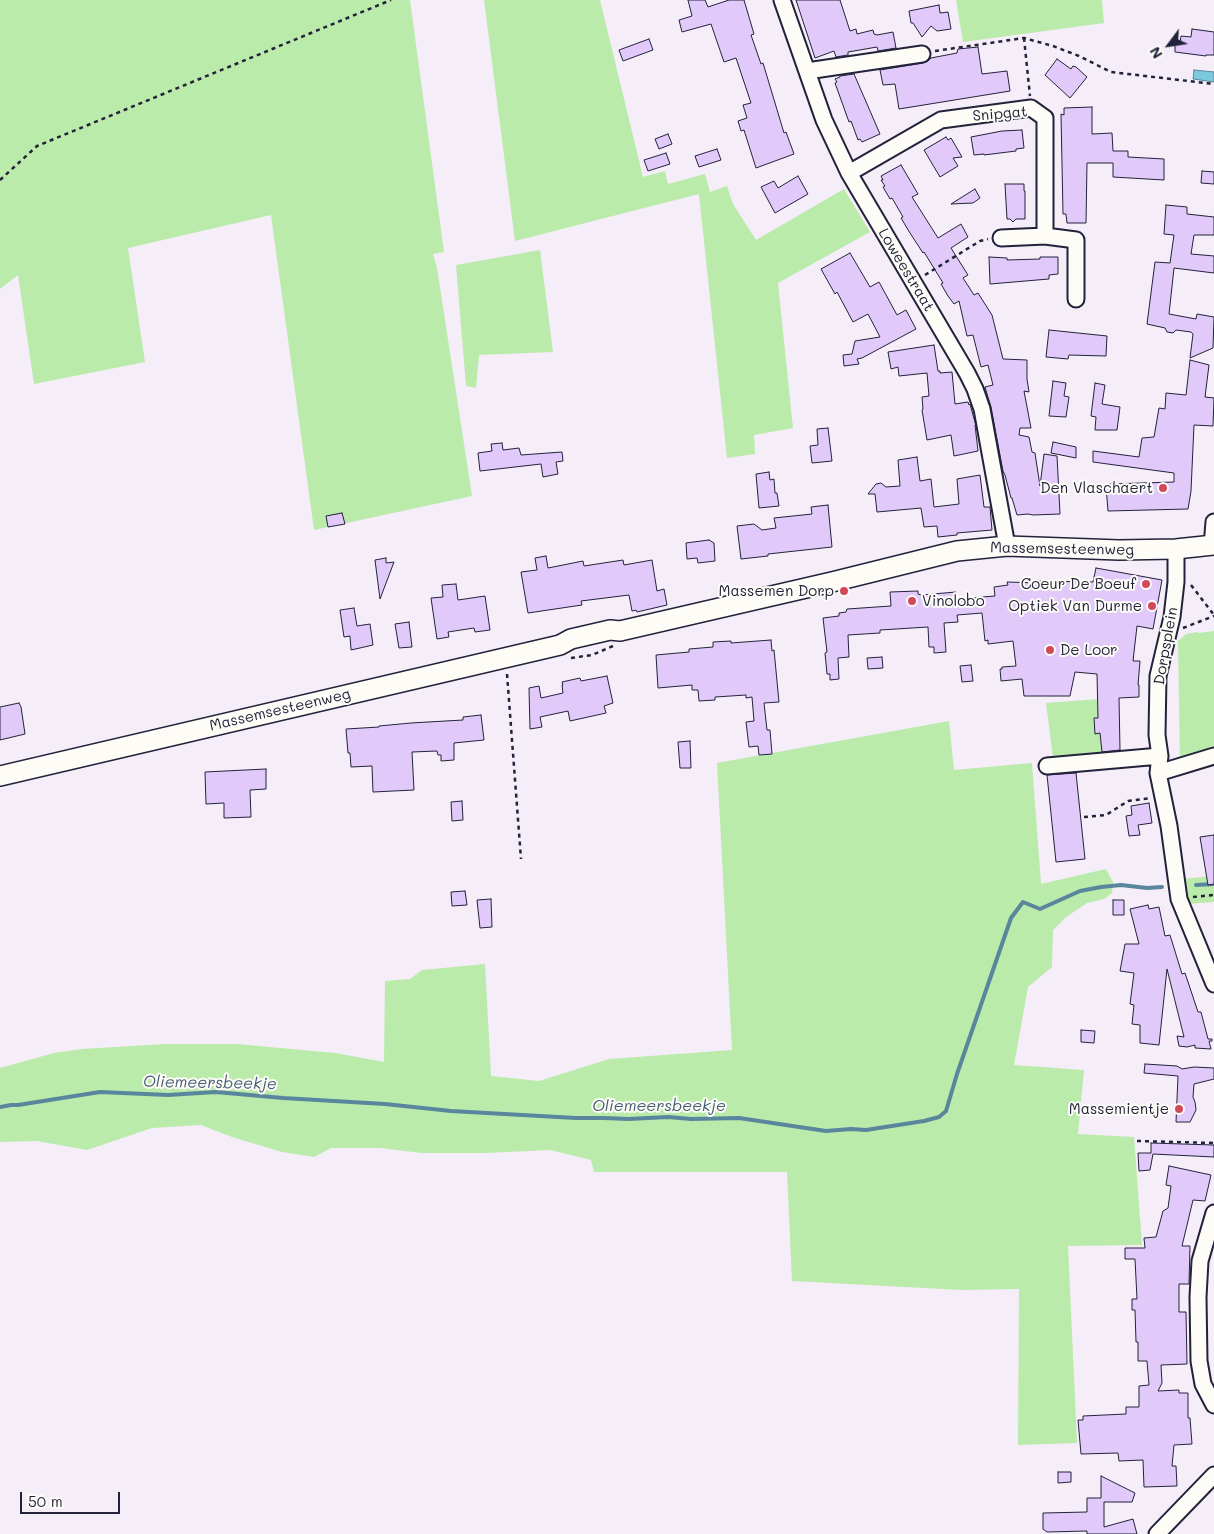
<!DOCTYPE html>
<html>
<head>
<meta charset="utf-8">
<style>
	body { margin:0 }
	#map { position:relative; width:1214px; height:1534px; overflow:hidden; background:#f5edf8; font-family:Mali,sans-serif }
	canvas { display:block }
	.north { position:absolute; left:1144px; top:20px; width:50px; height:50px; -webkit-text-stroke:4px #fdfcf7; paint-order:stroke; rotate:239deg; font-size:14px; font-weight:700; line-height:20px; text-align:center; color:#22223b }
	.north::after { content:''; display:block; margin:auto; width:18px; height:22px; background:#22223b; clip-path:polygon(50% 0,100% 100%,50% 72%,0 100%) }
	.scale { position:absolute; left:20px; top:1492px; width:100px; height:22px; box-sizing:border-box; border:2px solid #22223b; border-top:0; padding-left:6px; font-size:15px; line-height:18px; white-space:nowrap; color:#22223b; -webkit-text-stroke:4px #fdfcf7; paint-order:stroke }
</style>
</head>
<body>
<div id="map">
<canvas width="1214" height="1534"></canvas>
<div class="north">N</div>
<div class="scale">50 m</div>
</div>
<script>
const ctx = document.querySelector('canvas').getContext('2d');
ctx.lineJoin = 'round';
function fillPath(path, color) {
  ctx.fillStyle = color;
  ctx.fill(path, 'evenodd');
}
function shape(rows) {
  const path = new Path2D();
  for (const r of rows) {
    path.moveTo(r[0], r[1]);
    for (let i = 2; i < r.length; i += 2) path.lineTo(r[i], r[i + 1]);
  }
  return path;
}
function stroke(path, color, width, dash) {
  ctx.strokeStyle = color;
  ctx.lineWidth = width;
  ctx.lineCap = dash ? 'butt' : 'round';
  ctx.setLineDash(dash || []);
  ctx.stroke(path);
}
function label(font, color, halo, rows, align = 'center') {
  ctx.font = font + ' Mali,sans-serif';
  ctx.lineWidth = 4;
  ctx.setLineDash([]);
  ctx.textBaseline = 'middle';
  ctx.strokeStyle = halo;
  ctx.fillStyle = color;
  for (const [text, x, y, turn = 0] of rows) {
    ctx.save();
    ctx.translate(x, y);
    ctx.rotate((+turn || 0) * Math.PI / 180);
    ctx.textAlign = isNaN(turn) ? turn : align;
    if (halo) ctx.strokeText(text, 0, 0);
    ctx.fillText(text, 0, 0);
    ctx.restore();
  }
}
const green = shape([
	[0,0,410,0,444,252,433,254,437,268,472,496,314,530,271,215,128,248,145,362,34,384,18,275,0,289],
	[484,0,600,0,643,177,665,171,668,184,705,174,710,192,727,186,733,204,756,240,844,189,870,232,778,283,793,428,754,435,755,454,727,458,699,194,515,241],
	[956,0,1102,0,1104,23,963,42],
	[540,250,553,352,479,355,476,388,466,386,456,265],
	[1214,631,1214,753,1180,763,1178,641,1186,634,1198,632,1199,633],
	[1100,699,1102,754,1053,758,1046,703],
	[949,721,954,770,1032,763,1041,884,1106,869,1113,882,1112,893,1104,899,1087,903,1066,917,1053,930,1052,967,1028,987,1014,1065,1084,1070,1078,1134,1134,1137,1142,1245,1068,1246,1077,1443,1018,1445,1019,1289,962,1290,792,1281,787,1172,594,1172,591,1160,550,1150,486,1153,422,1153,380,1148,331,1148,314,1157,282,1152,232,1137,201,1125,152,1128,87,1150,37,1141,0,1142,0,1068,54,1053,82,1049,165,1044,237,1044,335,1053,384,1062,385,981,410,979,422,970,485,964,491,1076,539,1081,609,1059,732,1050,717,763],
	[1214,876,1214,902,1186,904,1181,879]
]);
const water = shape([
	[1194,70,1214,72,1214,82,1193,79,1194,70]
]);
const stream = shape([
	[1196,885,1214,884],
	[0,1107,11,1105,18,1105,100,1092,168,1095,216,1092,283,1098,385,1104,451,1111,576,1118,603,1118,629,1119,668,1117,691,1119,739,1118,826,1131,851,1129,866,1130,924,1121,939,1117,946,1111,957,1074,1011,918,1023,902,1040,909,1080,891,1101,887,1121,885,1147,888,1162,887]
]);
const building = shape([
	[688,0,705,0,708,7,729,0,744,0,754,34,751,35,761,64,763,63,784,133,786,132,794,154,756,168,744,130,741,131,738,121,747,118,743,105,751,103,736,58,724,62,711,24,682,32,679,20,692,16,688,0],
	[796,0,840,0,850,31,856,29,857,34,873,30,874,34,877,35,893,32,896,48,878,51,877,47,848,52,848,55,836,57,834,51,815,58,796,0],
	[939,5,940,13,948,12,951,29,937,31,931,26,922,37,913,23,911,23,909,11,939,5],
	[1192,29,1214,32,1214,55,1206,55,1206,56,1175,52,1175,43,1180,43,1181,36,1191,37,1192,29],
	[649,39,653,50,623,61,619,50,649,39],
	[978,47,982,74,1007,71,1010,91,899,109,895,84,883,85,880,70,923,63,928,61,931,58,957,53,958,49,978,47],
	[1057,59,1071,69,1073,66,1076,67,1087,77,1070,98,1045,75,1057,59],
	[854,74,880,134,862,142,860,139,858,140,851,121,849,122,835,83,837,82,835,79,840,77,840,76,854,74],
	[1092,107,1092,134,1112,133,1113,151,1128,151,1128,157,1164,159,1164,180,1113,177,1113,163,1087,163,1086,223,1067,223,1066,214,1063,214,1061,114,1064,115,1064,108,1092,107],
	[1022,130,1024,148,1016,149,1016,151,984,155,984,154,974,155,971,137,1002,131,1022,130],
	[668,134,672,144,659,149,655,139,668,134],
	[946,137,948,140,951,138,962,157,953,158,958,166,940,177,924,150,946,137],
	[717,149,721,160,699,167,695,156,717,149],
	[666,153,670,164,648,171,644,160,666,153],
	[901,165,918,194,912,197,938,238,961,224,968,237,951,248,968,275,963,278,974,295,978,293,992,315,1003,359,1027,360,1027,379,1029,392,1024,391,1031,428,1020,428,1019,435,1029,437,1032,452,1035,453,1040,486,1044,454,1057,456,1060,514,1033,515,1028,514,1017,515,1012,498,1011,498,1005,475,1003,471,991,407,987,394,985,387,993,385,988,365,981,367,973,335,967,336,959,301,954,304,948,296,941,284,943,283,924,252,923,253,910,233,901,218,903,217,892,198,890,199,883,187,885,186,881,180,883,180,881,176,901,165],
	[1202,171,1214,172,1214,184,1201,183,1202,171],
	[798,176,808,194,775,213,761,187,774,181,778,188,798,176],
	[1005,184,1024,184,1024,191,1025,191,1025,219,1016,219,1013,222,1010,219,1007,219,1005,184],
	[975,189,980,198,973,203,951,204,975,189],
	[1166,205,1187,207,1187,214,1214,217,1214,235,1194,235,1191,254,1214,256,1214,273,1174,268,1169,314,1196,319,1197,314,1214,317,1213,348,1190,358,1193,334,1191,332,1176,330,1173,333,1167,332,1165,328,1147,324,1155,262,1170,263,1174,235,1164,234,1166,205],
	[850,253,870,287,879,282,897,315,906,310,916,329,862,358,857,359,859,364,844,366,843,355,852,354,855,341,880,337,868,314,853,322,837,292,835,294,821,269,850,253],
	[989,257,1007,258,1007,260,1040,259,1040,257,1058,257,1058,274,1049,275,1049,279,990,284,989,257],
	[1049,330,1107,336,1106,356,1069,355,1068,359,1046,357,1049,330],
	[934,345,938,371,940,371,940,373,952,372,955,404,968,402,969,405,970,404,976,426,975,425,978,451,954,456,951,435,927,440,922,410,923,409,922,397,929,396,927,373,899,376,898,367,891,369,888,352,934,345],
	[1190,360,1209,365,1205,397,1214,398,1213,426,1194,425,1191,491,1188,509,1108,511,1106,486,1109,486,1109,484,1174,482,1174,473,1093,462,1093,451,1139,457,1142,438,1154,437,1159,408,1165,409,1166,393,1186,395,1190,360],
	[1053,381,1066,383,1064,396,1069,397,1066,417,1049,416,1053,381],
	[1095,383,1105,385,1102,404,1120,407,1117,430,1095,430,1096,417,1091,416,1095,383],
	[828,428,832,461,812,463,810,446,818,445,817,429,828,428],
	[1053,442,1076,447,1076,458,1051,453,1053,442],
	[502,443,503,450,519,448,521,455,562,452,563,461,556,462,558,474,543,477,541,464,480,471,478,453,492,451,491,444,502,443],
	[917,457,920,481,931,479,934,507,959,504,957,479,980,475,984,507,990,507,992,530,957,533,957,535,938,537,937,526,924,527,921,508,877,512,875,494,868,494,876,484,881,483,886,487,900,486,898,460,917,457],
	[769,472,770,480,774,479,775,493,777,493,779,506,759,508,756,474,769,472],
	[828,505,832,547,768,554,768,556,741,559,737,526,754,524,762,530,776,528,774,518,812,514,811,507,828,505],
	[342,513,345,524,328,527,326,516,342,513],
	[709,540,714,543,715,561,698,563,697,558,687,559,686,543,709,540],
	[546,556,548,568,583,561,584,566,623,560,624,565,652,560,657,591,664,589,667,605,637,612,636,610,632,611,629,595,581,601,582,605,528,613,521,572,537,570,535,558,546,556],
	[386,558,386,563,394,562,380,599,375,560,386,558],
	[1096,568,1162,580,1153,629,1137,626,1133,661,1140,661,1138,685,1139,685,1139,697,1119,698,1120,750,1102,752,1100,733,1095,734,1094,718,1098,718,1097,674,1075,672,1070,696,1024,696,1022,679,1001,681,1000,669,1002,669,1002,667,1016,666,1013,641,988,644,988,640,985,641,982,613,957,615,958,622,944,623,946,652,934,653,934,647,929,647,928,627,880,630,880,633,848,635,849,657,838,658,839,679,830,680,830,674,827,674,825,653,827,652,823,618,839,616,839,613,846,612,847,609,891,606,890,592,918,591,918,594,921,595,956,592,956,599,995,596,994,587,1008,585,1007,582,1038,583,1038,581,1093,582,1096,568],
	[456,584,458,600,485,596,490,630,475,632,474,628,448,632,449,637,437,639,431,598,443,597,442,585,456,584],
	[354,608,357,626,370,624,373,645,351,650,350,636,344,637,340,610,354,608],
	[409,622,412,647,399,648,395,624,409,622],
	[771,640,772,651,774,650,779,702,764,703,767,730,770,730,772,754,759,755,758,746,749,747,746,722,754,721,752,697,746,698,746,695,715,697,715,700,699,701,698,690,692,690,692,685,658,688,656,655,689,652,689,649,713,647,713,642,731,641,731,643,771,640],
	[882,657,883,668,868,669,867,658,882,657],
	[971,665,973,681,962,682,960,666,971,665],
	[607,676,613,703,604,706,606,713,570,721,568,711,540,717,542,727,530,729,529,688,539,686,541,698,563,693,562,685,563,685,562,682,580,678,581,681,607,676],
	[19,703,21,707,25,734,0,740,0,707,19,703],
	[481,715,484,740,454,743,454,760,441,761,441,755,438,755,437,751,412,752,414,790,373,792,372,766,351,767,350,753,348,753,346,729,379,727,379,726,411,723,463,720,463,717,481,715],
	[690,741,691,768,680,768,678,742,690,741],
	[266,769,266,789,250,790,251,817,224,818,224,803,206,804,205,772,266,769],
	[1076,773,1085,859,1056,862,1047,775,1076,773],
	[462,801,463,820,452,821,451,802,462,801],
	[1149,803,1152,823,1138,825,1140,835,1129,836,1126,816,1132,815,1131,806,1149,803],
	[1214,835,1214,884,1208,885,1200,837,1214,835],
	[465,891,467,905,452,906,451,892,465,891],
	[491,899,492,927,480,928,477,900,491,899],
	[1113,900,1124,900,1124,915,1113,915,1113,900],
	[1148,905,1149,909,1159,907,1165,936,1170,935,1182,974,1185,973,1198,1012,1201,1012,1208,1039,1212,1039,1212,1041,1209,1041,1211,1049,1195,1048,1195,1045,1187,1047,1179,1046,1177,1036,1184,1037,1167,969,1159,1045,1140,1043,1140,1025,1132,1024,1134,1005,1130,1004,1134,973,1120,971,1125,944,1139,944,1130,909,1148,905],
	[1081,1030,1095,1031,1094,1043,1081,1042,1081,1030],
	[1145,1064,1177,1066,1182,1069,1194,1067,1214,1068,1214,1079,1194,1084,1193,1097,1195,1102,1196,1110,1190,1122,1176,1122,1178,1076,1144,1073,1145,1064],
	[1151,1143,1214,1145,1214,1157,1153,1154,1150,1170,1139,1171,1138,1153,1151,1153,1151,1143],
	[1169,1166,1211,1175,1205,1201,1193,1200,1182,1246,1190,1246,1189,1284,1179,1284,1179,1312,1186,1312,1187,1364,1161,1365,1162,1383,1158,1391,1179,1390,1179,1393,1188,1393,1188,1418,1190,1418,1192,1444,1174,1445,1172,1466,1176,1466,1177,1486,1144,1487,1143,1460,1119,1461,1118,1453,1081,1454,1078,1420,1083,1420,1083,1416,1126,1414,1126,1407,1139,1407,1139,1386,1149,1385,1147,1361,1138,1361,1138,1342,1136,1342,1135,1310,1132,1310,1132,1299,1137,1299,1135,1259,1125,1259,1125,1248,1145,1248,1144,1238,1156,1237,1163,1211,1168,1208,1171,1186,1166,1185,1169,1166],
	[1058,1472,1071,1472,1071,1482,1058,1483,1058,1472],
	[1101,1476,1135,1493,1132,1502,1104,1502,1104,1527,1133,1519,1137,1534,1087,1534,1087,1531,1047,1532,1043,1529,1043,1513,1087,1512,1087,1498,1101,1498,1101,1476]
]);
const path = shape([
	[1024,38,1030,96],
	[935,51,1024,38,1053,46,1079,56,1111,72,1214,84],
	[0,180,37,146,391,0],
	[925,275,980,241,988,239],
	[1191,585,1214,615],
	[1183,628,1214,616],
	[571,658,592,655,613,646],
	[507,674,521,859],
	[1084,817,1106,815,1128,801,1151,798],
	[1193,897,1214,895],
	[1137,1141,1214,1143]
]);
const minor = shape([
	[782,0,824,120,849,173,967,373,975,389,982,409,1007,546],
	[807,71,922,54],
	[849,173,941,120,1031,108,1045,118,1045,236],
	[1001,238,1045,236,1076,240,1076,299],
	[1212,546,1214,522],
	[1176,549,1176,582,1172,617,1158,676,1157,735,1160,756,1158,773,1169,826,1179,899,1214,984],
	[1047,766,1160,756],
	[1158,773,1214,756],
	[1214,1213,1200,1261,1198,1297,1199,1361,1203,1384,1214,1405],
	[1157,1534,1214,1475]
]);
const major = shape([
	[0,776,560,645,571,639,610,630,620,631,832,582,957,551,1007,546,1119,550,1176,549,1214,545]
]);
const markers = [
	[1163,488,5,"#d1495b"],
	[1146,584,5,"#d1495b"],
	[844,591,5,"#d1495b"],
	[912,601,5,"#d1495b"],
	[1152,606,5,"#d1495b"],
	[1050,650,5,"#d1495b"],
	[1179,1109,5,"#d1495b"]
];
const streetNames = [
	["Snipgat",1000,114,-5],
	["Loweestraat",906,270,59],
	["Massemsesteenweg",1062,549,1],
	["Dorpsplein",1166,646,-80],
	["Massemsesteenweg",280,710,-13]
];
const poiNames = [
	["Den Vlaschaert",1153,488],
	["Coeur De Boeuf",1136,584],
	["Massemen Dorp",834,591],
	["Vinolobo",922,601,"left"],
	["Optiek Van Durme",1142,606],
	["De Loor",1060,650,"left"],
	["Massemientje",1169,1109]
];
const waterNames = [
	["Oliemeersbeekje",210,1083,1],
	["Oliemeersbeekje",659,1106]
];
fillPath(green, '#baebab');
fillPath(water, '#7dc9dc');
stroke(water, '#59869c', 1);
stroke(stream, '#59869c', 4);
fillPath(building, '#e1cafa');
stroke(building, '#22223b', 1);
stroke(minor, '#22223b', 19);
stroke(major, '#22223b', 22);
stroke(path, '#22223b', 2.5, [4, 4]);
stroke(minor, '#fdfcf7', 15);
stroke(major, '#fdfcf7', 19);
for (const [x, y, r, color] of markers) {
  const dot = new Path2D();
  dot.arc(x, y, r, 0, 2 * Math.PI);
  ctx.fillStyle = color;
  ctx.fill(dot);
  stroke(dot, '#fdfcf7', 2);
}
label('15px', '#22223b', '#fdfcf7', streetNames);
label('15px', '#22223b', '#fdfcf7', poiNames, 'right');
label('italic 16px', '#425c73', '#fdfcf7', waterNames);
</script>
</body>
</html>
